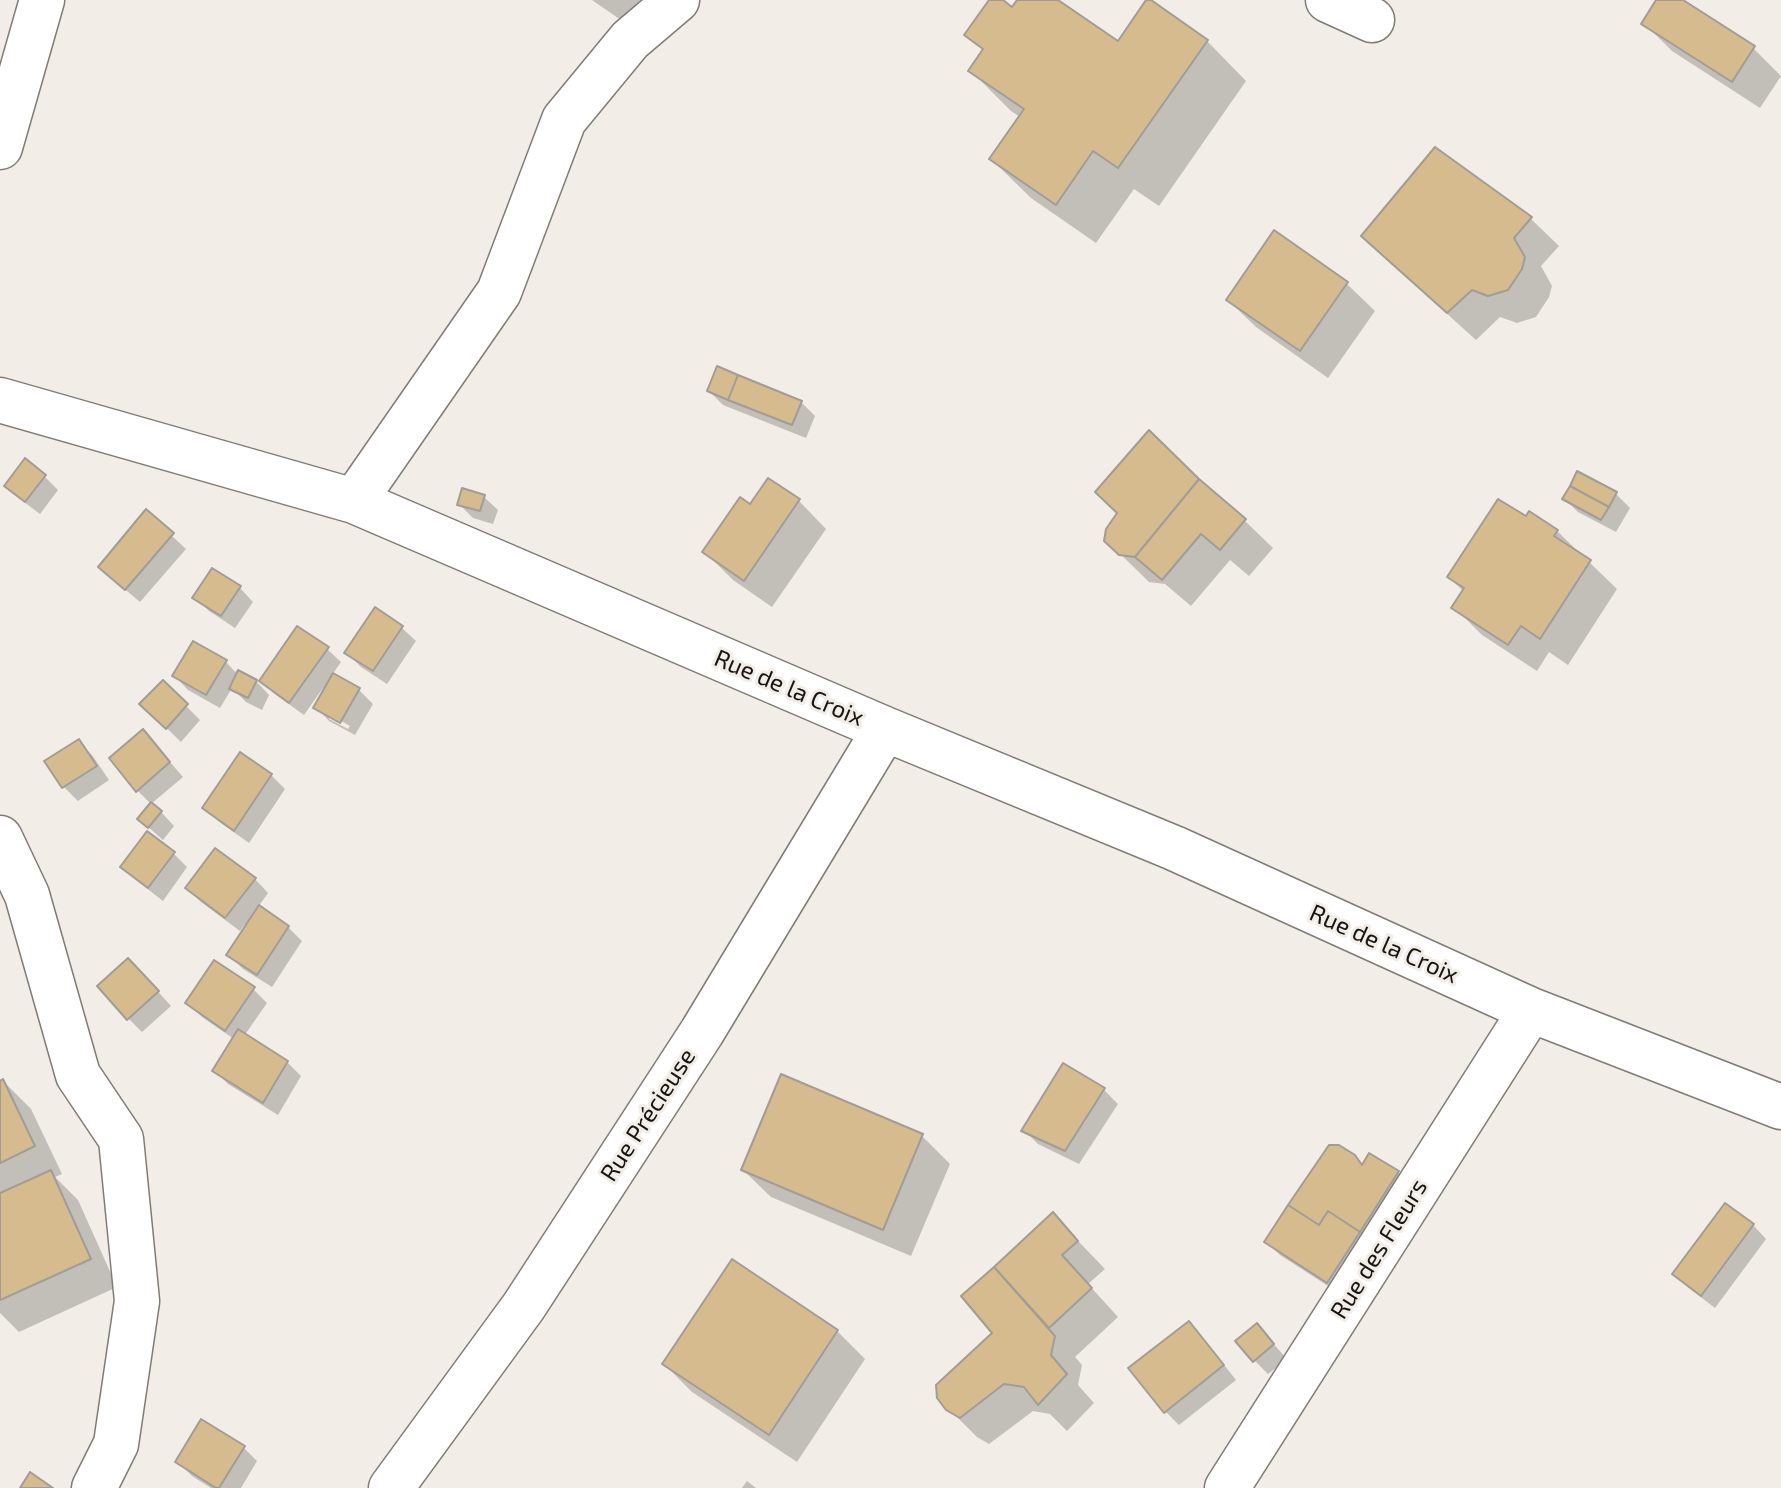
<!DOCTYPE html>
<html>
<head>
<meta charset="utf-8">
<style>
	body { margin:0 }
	canvas { display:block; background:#f2ede6 }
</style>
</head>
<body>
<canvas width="1781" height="1488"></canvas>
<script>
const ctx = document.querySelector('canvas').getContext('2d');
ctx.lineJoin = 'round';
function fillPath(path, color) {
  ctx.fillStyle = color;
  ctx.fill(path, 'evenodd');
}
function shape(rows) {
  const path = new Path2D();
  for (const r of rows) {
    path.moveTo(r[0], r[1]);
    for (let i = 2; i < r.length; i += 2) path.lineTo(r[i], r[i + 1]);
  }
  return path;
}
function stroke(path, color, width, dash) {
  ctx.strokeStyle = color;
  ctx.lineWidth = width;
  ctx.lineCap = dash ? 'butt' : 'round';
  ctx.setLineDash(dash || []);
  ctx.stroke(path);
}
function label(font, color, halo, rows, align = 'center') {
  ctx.font = font + ' "Exo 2",sans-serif';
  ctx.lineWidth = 6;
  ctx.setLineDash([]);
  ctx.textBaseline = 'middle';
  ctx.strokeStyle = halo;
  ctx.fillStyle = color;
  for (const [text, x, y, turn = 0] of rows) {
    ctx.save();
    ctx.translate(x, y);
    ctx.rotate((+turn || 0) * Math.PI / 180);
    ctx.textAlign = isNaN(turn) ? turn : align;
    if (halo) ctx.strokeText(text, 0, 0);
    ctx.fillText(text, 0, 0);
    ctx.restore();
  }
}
const shadow = shape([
	[592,0,657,0,644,36],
	[991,0,999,0,1012,9,1019,0,1055,0,1118,44,1207,41,1246,81,1159,206,1134,189,1096,243,1031,198,991,159,1020,117,1011,111,971,71,984,51,967,35],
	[1659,0,1680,0,1753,48,1781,76,1760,108,1672,51,1644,23],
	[1435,150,1531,219,1559,246,1541,266,1552,286,1549,297,1536,317,1517,323,1500,317,1476,340,1392,264,1364,236],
	[1274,233,1347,284,1375,311,1328,378,1256,327,1228,300],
	[709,391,801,402,815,416,806,438,723,405],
	[44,476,58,490,40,514,20,499,7,486],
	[1198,481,1245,521,1273,548,1249,576,1230,560,1191,606,1165,584,1149,582,1106,540],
	[1616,494,1630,508,1616,532,1578,512,1564,498],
	[484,497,498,510,493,524,473,518,459,504],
	[799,501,826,529,772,607,733,580,705,552,750,507],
	[146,512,186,549,140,602,114,580],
	[1526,519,1557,531,1617,589,1568,665,1549,652,1537,671,1482,635,1454,607,1464,592,1449,577],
	[240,588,253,602,235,628,209,611,195,598],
	[375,609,402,628,416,641,387,684,361,667,347,653],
	[327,649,341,662,332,675,359,690,373,704,355,735,329,721,316,707,326,689,323,688,304,715,276,695,262,681],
	[329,714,350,726,348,729,329,719],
	[226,662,238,675,256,681,269,695,262,710,246,702,232,688,220,708,188,690,175,676],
	[163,683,200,720,181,742,142,704],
	[78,741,92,755,109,780,78,801,64,787],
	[156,746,183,777,151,804,137,790],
	[271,775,285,789,249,843,218,821,204,808],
	[161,812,174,826,163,840,139,819],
	[174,854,187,867,163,901,136,880,123,867],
	[255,879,268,893,258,907,288,927,302,941,272,987,243,969,229,955,248,926,245,924,240,931,201,902,187,888],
	[142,974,171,1006,142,1032,128,1018],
	[253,989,267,1003,244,1036,287,1062,301,1076,278,1115,228,1084,214,1070,234,1039,202,1017,188,1003],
	[1064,1066,1104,1090,1118,1104,1079,1164,1038,1144,1024,1130],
	[3,1081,31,1109,62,1174,55,1177,78,1200,117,1287,19,1332,0,1313,0,1083],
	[922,1136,950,1164,911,1256,771,1197,743,1170],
	[1354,1156,1363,1166,1398,1172,1426,1200,1342,1295,1280,1255,1267,1242],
	[1053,1215,1105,1269,1088,1284,1118,1317,1075,1357,1082,1365,1078,1385,1094,1403,1067,1431,1050,1414,1033,1411,989,1444,977,1437,948,1408,995,1333,963,1297],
	[1753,1225,1766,1239,1715,1308,1689,1288,1675,1274],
	[1188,1323,1202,1337,1236,1380,1179,1425,1165,1411],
	[837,1331,865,1359,797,1462,692,1392,664,1364],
	[1270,1340,1287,1359,1268,1374,1254,1360],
	[243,1447,257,1461,241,1488,211,1488,192,1476,178,1462],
	[747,1481,756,1488,742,1488]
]);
const building = shape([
	[989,0,1003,0,1012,7,1017,0,1058,0,1118,41,1146,0,1151,0,1208,40,1118,168,1093,151,1056,205,989,159,1024,109,968,71,983,49,964,35,989,0],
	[1656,0,1683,0,1755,46,1732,82,1641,24,1656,0],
	[1435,147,1532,217,1514,238,1525,257,1522,269,1508,290,1488,296,1472,290,1447,313,1361,236,1435,147],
	[1274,230,1348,282,1300,351,1226,300,1274,230],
	[717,366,738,375,728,400,707,391,717,366],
	[738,375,802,401,792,425,728,400,738,375],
	[1149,430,1199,479,1135,557,1119,555,1104,541,1106,529,1117,513,1095,492,1149,430],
	[25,458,46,475,25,502,4,486,25,458],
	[1577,471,1617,492,1609,507,1570,486,1577,471],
	[768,478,800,499,744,581,702,552,740,497,750,504,768,478],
	[1199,479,1246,519,1220,550,1201,534,1162,580,1135,557,1199,479],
	[1570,486,1609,507,1601,520,1562,499,1570,486],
	[462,488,485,495,480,511,457,505,462,488],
	[1498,499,1526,516,1529,511,1558,530,1554,536,1591,560,1540,639,1521,626,1508,645,1451,608,1464,588,1447,577,1498,499],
	[146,509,174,533,125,590,98,567,146,509],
	[212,568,241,586,221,616,192,598,212,568],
	[375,607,403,626,373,671,344,653,375,607],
	[297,626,329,647,289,703,259,681,297,626],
	[193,641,227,660,206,695,172,676,193,641],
	[238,670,257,680,248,698,229,689,238,670],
	[333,673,360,688,340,723,313,708,333,673],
	[163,680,188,704,166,729,139,704,163,680],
	[143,729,170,762,136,792,109,758,143,729],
	[79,739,97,766,62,788,44,761,79,739],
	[240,752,272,774,234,831,202,808,240,752],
	[151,802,162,811,148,828,137,819,151,802],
	[147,831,175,852,148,888,120,867,147,831],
	[215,848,256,878,225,918,185,888,215,848],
	[259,905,289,926,257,975,226,955,259,905],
	[128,958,159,991,127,1020,97,986,128,958],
	[214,960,255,987,225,1031,185,1003,214,960],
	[238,1029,288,1061,263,1103,212,1071,238,1029],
	[1063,1063,1105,1088,1065,1151,1021,1131,1063,1063],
	[781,1074,923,1134,883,1230,741,1170,781,1074],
	[3,1079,35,1146,0,1163,0,1081,3,1079],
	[1329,1145,1339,1145,1355,1155,1362,1165,1369,1153,1399,1171,1360,1232,1328,1211,1319,1225,1288,1205,1329,1145],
	[51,1170,91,1259,0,1300,0,1193,51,1170],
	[1725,1203,1754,1224,1701,1296,1672,1274,1725,1203],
	[1288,1205,1319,1225,1328,1211,1360,1232,1327,1283,1264,1242,1288,1205],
	[1053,1212,1078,1241,1062,1255,1092,1288,1049,1328,994,1267,1053,1212],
	[732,1259,838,1330,769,1435,662,1364,732,1259],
	[994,1267,1055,1336,1051,1355,1067,1374,1038,1405,1024,1387,1004,1384,960,1418,946,1410,937,1398,936,1385,992,1333,961,1296,994,1267],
	[1189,1321,1224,1365,1164,1413,1128,1368,1189,1321],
	[1257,1323,1274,1344,1253,1362,1235,1341,1257,1323],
	[201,1419,245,1446,219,1488,216,1488,175,1462,201,1419],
	[30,1472,53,1488,20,1488,30,1472]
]);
const minor = shape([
	[677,0,630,40,564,120,499,292,354,501,885,729,1174,848,1531,1010,1781,1107],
	[1328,0,1372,20],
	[0,147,42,0],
	[0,400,354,501],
	[0,838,27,895,78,1075,121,1139,137,1301,116,1444,94,1488],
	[391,1488,524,1306,702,1032,885,729],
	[1227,1488,1531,1010]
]);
const streetNames = [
	["Rue de la Croix",789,688,23],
	["Rue de la Croix",1384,944,24],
	["Rue Précieuse",648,1115,-57],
	["Rue des Fleurs",1379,1249,-58]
];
fillPath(shadow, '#0003');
fillPath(building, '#d6bb8f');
stroke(building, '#a19d96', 2);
stroke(minor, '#807c75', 47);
stroke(minor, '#fff', 44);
label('24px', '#171512', '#f2ede6', streetNames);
</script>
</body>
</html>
